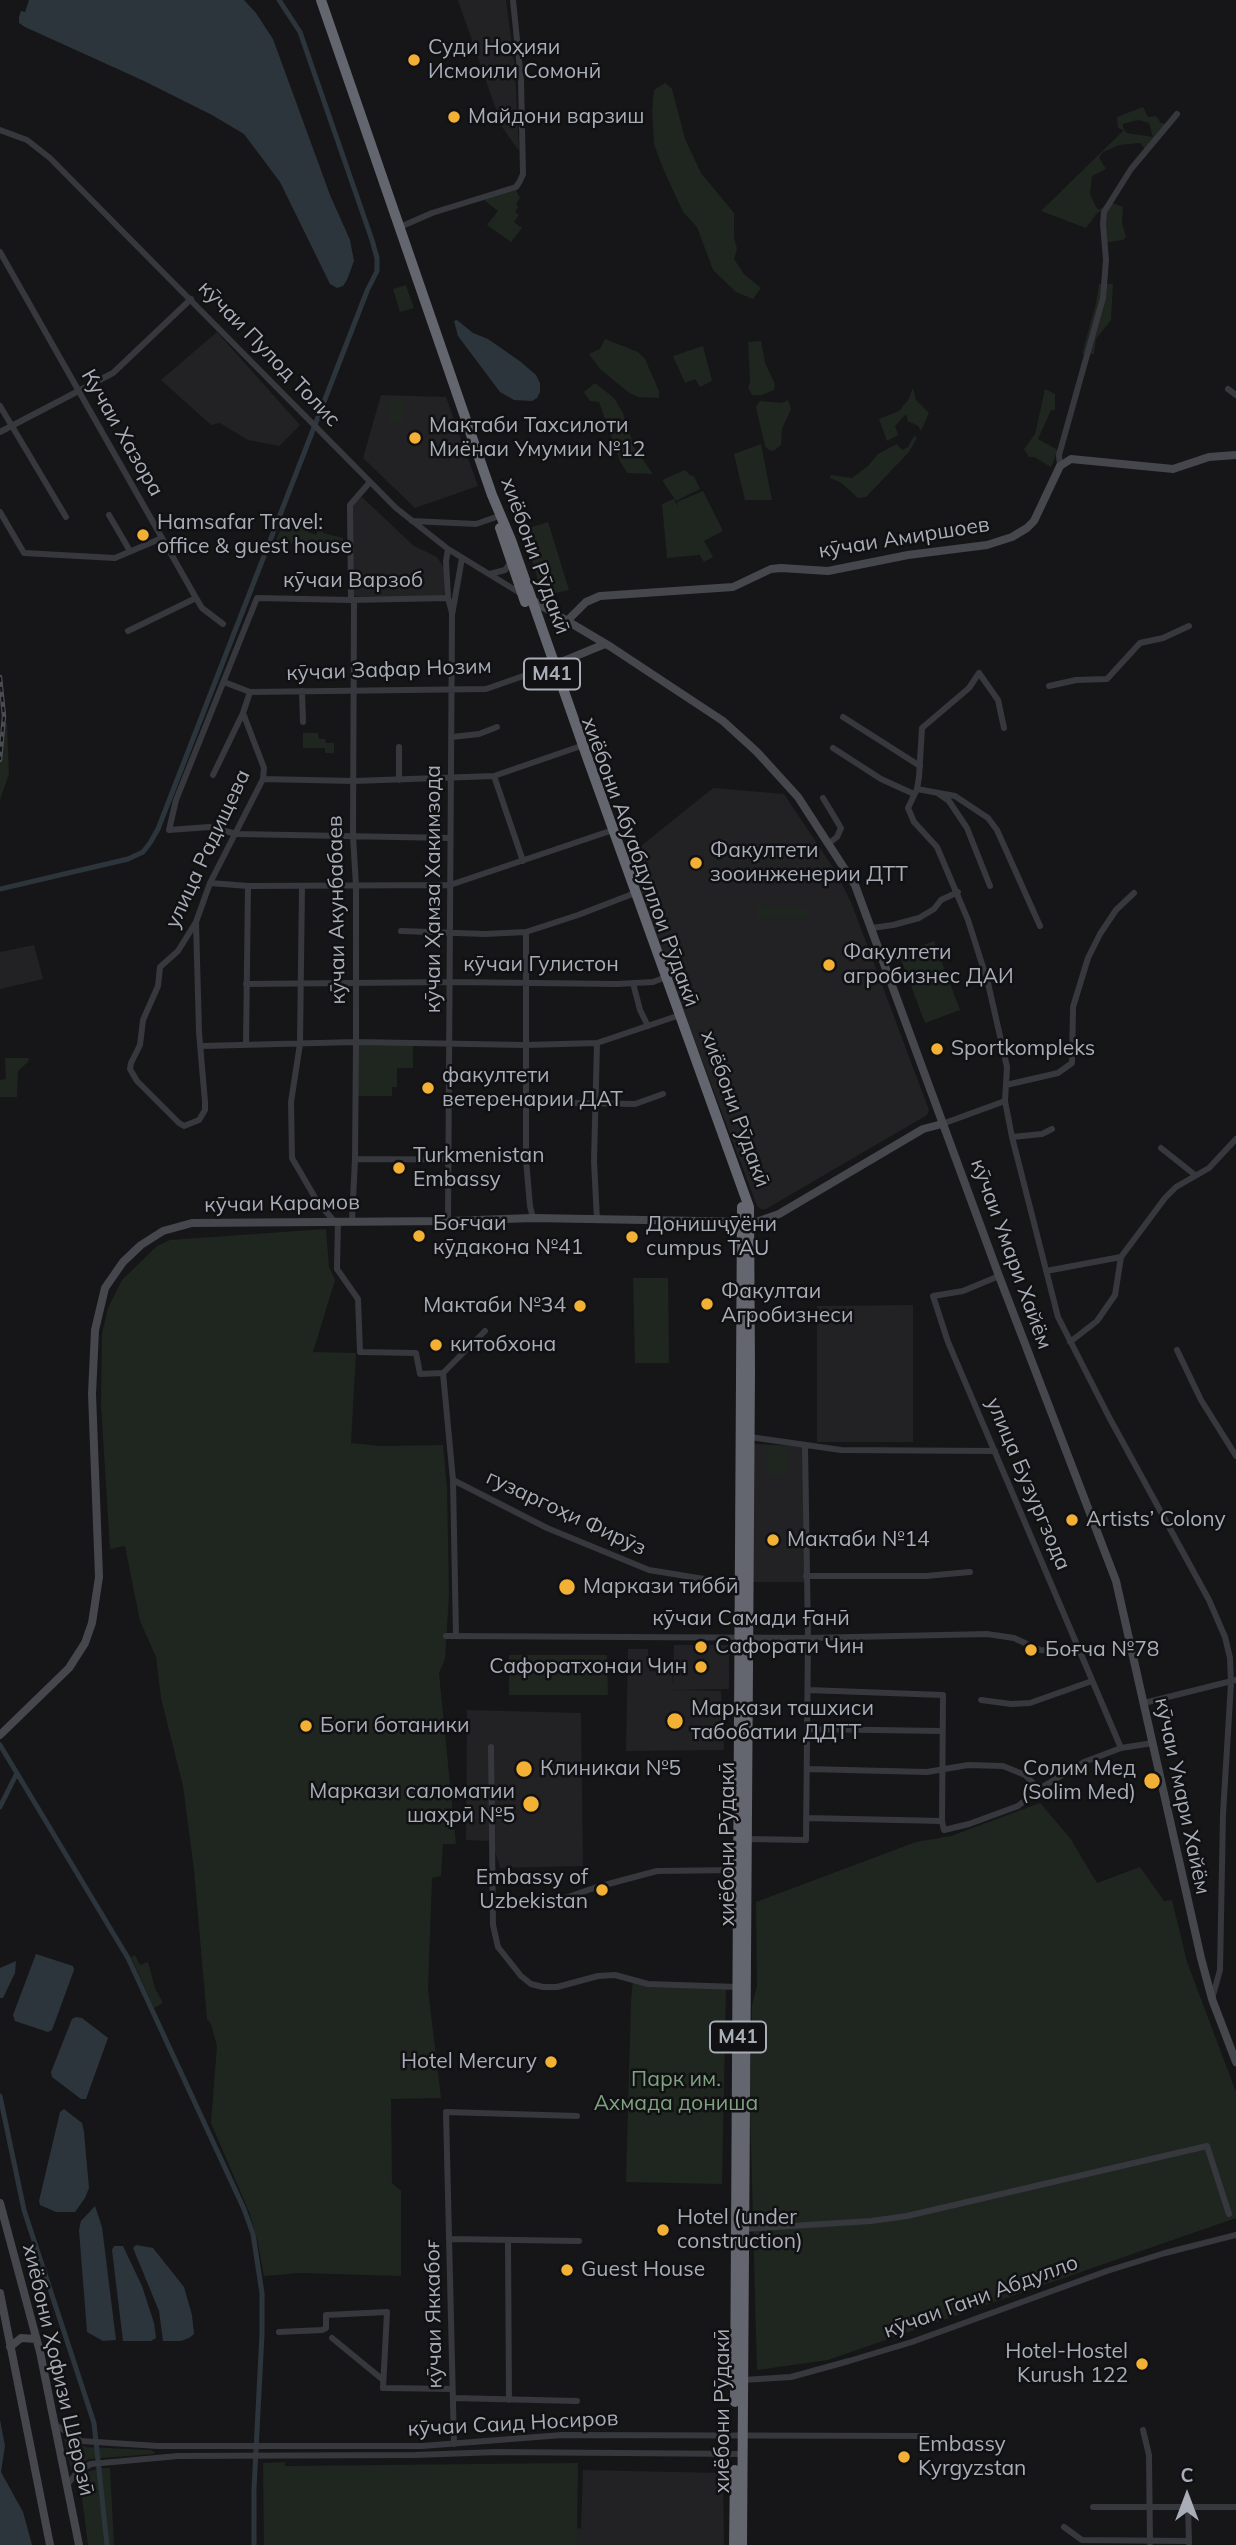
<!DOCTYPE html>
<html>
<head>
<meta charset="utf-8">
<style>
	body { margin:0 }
	#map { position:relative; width:1236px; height:2545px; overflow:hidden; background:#161618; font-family:Mulish,sans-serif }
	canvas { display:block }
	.north { position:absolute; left:1152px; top:2461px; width:70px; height:70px; -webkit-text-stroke:5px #111113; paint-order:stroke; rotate:0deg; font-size:19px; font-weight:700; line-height:28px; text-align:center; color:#a8adb8 }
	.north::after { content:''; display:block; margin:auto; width:24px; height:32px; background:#a8adb8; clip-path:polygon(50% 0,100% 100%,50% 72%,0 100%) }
</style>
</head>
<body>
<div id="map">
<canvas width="1236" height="2545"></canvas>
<div class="north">С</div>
</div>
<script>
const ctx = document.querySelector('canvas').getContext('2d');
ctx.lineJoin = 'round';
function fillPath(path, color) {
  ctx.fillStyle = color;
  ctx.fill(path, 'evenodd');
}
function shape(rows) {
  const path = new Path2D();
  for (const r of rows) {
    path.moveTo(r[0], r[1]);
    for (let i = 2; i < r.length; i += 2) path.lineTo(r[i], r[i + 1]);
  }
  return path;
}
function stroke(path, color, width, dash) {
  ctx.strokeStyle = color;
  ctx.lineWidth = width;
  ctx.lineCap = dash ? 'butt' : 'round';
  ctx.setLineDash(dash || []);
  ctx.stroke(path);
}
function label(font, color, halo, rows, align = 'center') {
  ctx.font = font + ' Mulish,sans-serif';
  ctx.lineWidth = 5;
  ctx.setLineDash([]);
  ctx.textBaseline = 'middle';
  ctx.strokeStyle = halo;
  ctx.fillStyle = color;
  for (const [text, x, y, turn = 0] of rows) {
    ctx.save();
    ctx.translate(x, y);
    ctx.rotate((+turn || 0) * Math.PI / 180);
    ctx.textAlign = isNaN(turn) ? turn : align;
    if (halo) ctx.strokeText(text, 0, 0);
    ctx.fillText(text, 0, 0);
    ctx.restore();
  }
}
const built = shape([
	[458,0,506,0,515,68,519,151,502,127],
	[217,332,300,425,279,446,248,440,220,423,211,425,161,380],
	[381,395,446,397,478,486,415,508,363,458],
	[362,497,414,546,437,557,444,568,444,598,352,596,353,504],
	[713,788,784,794,836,872,851,902,929,1110,927,1115,766,1209,761,1209,757,1206,626,858],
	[34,945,43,979,0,989,0,952],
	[913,1305,913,1442,817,1442,817,1306],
	[754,1444,803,1446,805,1582,753,1582],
	[674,1645,729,1645,729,1689,672,1690,721,1691,724,1750,626,1751,628,1649,648,1649,649,1671,672,1672,673,1685],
	[467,1710,581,1713,583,1866,500,1868,492,1841,466,1840],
	[583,2470,723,2473,724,2545,575,2545,576,2529,581,2528]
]);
const green = shape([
	[665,83,672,89,685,139,701,173,734,213,734,237,737,249,734,259,744,274,761,288,753,299,736,292,713,270,697,227,683,212,662,166,654,144,652,111,654,90],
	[1143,107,1148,117,1156,116,1161,123,1166,124,1146,150,1140,143,1119,145,1103,152,1099,158,1106,169,1092,176,1090,194,1096,207,1099,210,1110,202,1123,207,1122,223,1126,237,1123,240,1103,243,1105,209,1097,213,1086,228,1041,211,1124,130,1118,128,1117,117],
	[1138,120,1149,123,1153,137,1127,133,1123,128,1123,124],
	[514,186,520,198,516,204,518,207,515,212,519,215,514,222,522,228,511,242,487,225,498,211,484,200],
	[1099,284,1113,284,1111,320,1096,339,1094,354,1082,354,1096,303],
	[406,285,414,308,400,312,393,289],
	[605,339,638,352,645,359,659,391,659,398,638,397,628,392,600,369,589,354,600,349],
	[761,341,765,363,775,384,774,390,762,395,752,395,748,388,750,382,748,342],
	[703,346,712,381,700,387,695,379,685,383,673,356],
	[595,383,614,398,623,413,634,447,653,474,627,473,620,461,599,402,590,401,585,394,584,392],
	[913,388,916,400,929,413,921,431,918,426,908,421,906,414,895,426,898,435,887,441,879,419,899,411,908,400],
	[1045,389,1055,394,1055,410,1051,410,1038,439,1058,450,1051,467,1034,457,1029,457,1024,449,1035,434],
	[389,399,403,399,403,422,389,422],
	[788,400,791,409,782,429,781,445,775,450,770,451,765,446,756,407,760,401,782,403],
	[914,436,917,438,909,452,866,497,858,498,840,482,830,478,831,475,852,478,868,466,878,454,897,444,902,450,908,447],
	[761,444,772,500,745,500,734,454],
	[685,470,691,476,694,476,700,489,676,501,662,480],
	[703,491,723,531,704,541,713,557,704,562,697,551,699,555,667,558,662,504,674,499,678,507,677,502],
	[285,518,310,524,308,532,316,535,319,526,324,528,323,533,343,538,343,549,348,550,308,547,307,542,292,542,292,544,275,542],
	[548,522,569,590,552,594,540,587,523,530],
	[7,723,9,774,0,800,0,764,5,724],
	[303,733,318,733,319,739,325,739,326,743,334,743,334,753,325,753,325,748,303,748],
	[757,906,806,908,806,918,757,917],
	[934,941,960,1010,925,1023,899,954],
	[358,1043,413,1043,413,1068,397,1068,397,1087,392,1087,392,1096,358,1096],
	[5,1058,29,1058,28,1062,18,1071,17,1097,0,1097,0,1080,6,1079],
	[326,1229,329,1267,335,1280,313,1352,356,1353,351,1443,381,1446,443,1445,447,1488,449,1595,445,1659,439,1673,456,1844,443,1844,441,1876,432,1878,428,1989,441,2098,391,2099,392,2183,401,2191,401,2276,300,2273,264,2276,258,2243,250,2214,211,2123,217,2046,211,2024,207,2019,194,1870,183,1786,161,1698,156,1657,140,1621,125,1546,110,1549,101,1404,102,1333,108,1308,122,1280,157,1246,170,1240],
	[633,1278,668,1278,669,1363,635,1363],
	[766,1446,787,1446,787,1474,767,1474],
	[509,1655,607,1655,608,1695,509,1695],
	[1040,1803,1070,1838,1097,1883,1140,1867,1164,1901,1172,1900,1187,1962,1236,2092,1236,2218,828,2360,757,2370,750,2108,752,2005,757,1986,756,1902,916,1842,951,1836],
	[135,1955,140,1965,148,1962,155,1988,163,2003,154,2008,131,1957],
	[633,1980,726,1987,722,2184,626,2182,631,2002],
	[64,2438,86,2447,150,2450,155,2452,153,2454,89,2459,71,2470],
	[285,2462,285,2466,578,2463,577,2545,264,2545,263,2463],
	[101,2468,110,2468,114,2545,88,2545,80,2482,84,2473]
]);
const water = shape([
	[29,0,244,0,256,13,273,39,330,195,350,240,354,261,347,280,343,286,337,288,330,284,280,182,244,134,212,115,144,81,25,27,19,23,19,17,21,11,25,12],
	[457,320,473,333,488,339,521,362,536,375,540,383,540,392,537,398,532,401,514,400,500,392,458,336,454,321],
	[36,1954,73,1966,74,1970,52,2030,48,2032,15,2021,13,2015],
	[16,1961,15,1973,3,1998,0,1998,0,1968],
	[76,2017,82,2018,108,2038,86,2099,81,2099,52,2077,51,2072,72,2019],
	[64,2109,82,2123,84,2132,89,2188,85,2198,75,2212,56,2212,40,2205,39,2201,60,2112],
	[95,2206,102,2227,116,2340,103,2341,87,2332,79,2230,81,2221],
	[136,2245,153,2248,184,2287,192,2315,194,2334,189,2338,181,2341,163,2341,159,2311,133,2248],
	[114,2246,123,2246,142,2286,154,2323,156,2338,151,2341,123,2341,112,2250],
	[0,2420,5,2446,1,2472,23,2512,32,2545,0,2545]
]);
const canal = shape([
	[0,889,128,859,143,852,150,843,158,829,367,291,377,271,377,258,372,240,300,32,279,0],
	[0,1745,128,1958,244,2209,253,2234,262,2293,262,2334,254,2489,254,2545],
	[0,1807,17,1773],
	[0,2096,24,2210,94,2423,107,2545]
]);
const street = shape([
	[0,130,27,140,50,158,396,508,448,549,520,593],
	[400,227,432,213,516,187,520,181,523,174,521,80,513,0],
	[0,252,196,598,202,608,223,624],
	[1228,389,1236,395],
	[0,406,66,517],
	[0,432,113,373,191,299],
	[1060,466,1059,455,1103,298,1106,260,1103,224,1104,212,1131,169,1177,114],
	[0,512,24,553,115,558,162,538],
	[109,515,130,551],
	[412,521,476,524,502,515],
	[448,549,446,561,448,598,452,613],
	[490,574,505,570,511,562],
	[448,598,351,600,257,598,176,800,169,830,209,827,237,834,449,838],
	[351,600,350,505,370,482],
	[128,631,196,598],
	[224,682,250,692,486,689,549,667],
	[1049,686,1076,680,1107,679,1140,643,1163,638,1189,626],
	[302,691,303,722],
	[843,717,920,766],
	[1004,728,998,700,979,673,969,688,922,728,919,777,917,789,908,808,914,822,937,847,968,920,988,983,1007,1067,1005,1101,1012,1137,1058,1317,1109,1417,1209,1600,1225,1637,1230,1658,1231,1683,1223,1814,1220,1970,1212,1999],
	[452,737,479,734,497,727],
	[399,747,399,780],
	[833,748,881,779,914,794],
	[213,775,243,713,250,692],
	[494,776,523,861],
	[263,779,354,781,494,776,578,747],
	[917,789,955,796,988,818,997,830,1040,926],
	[939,794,949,801,967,828,990,886],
	[823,798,841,828,837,837,828,844],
	[210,883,248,886,450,885,613,830],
	[302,886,300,1044,291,1102,292,1158,317,1201,334,1221],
	[196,922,199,1032,205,1102,205,1110,199,1120,184,1126,179,1123,137,1081,130,1069,131,1063,140,1045,143,1020,158,986,160,967,178,951,196,922,210,883,263,779,264,768,243,713],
	[872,928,893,925,919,918,934,909,941,900,958,892],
	[401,931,485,934,526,932,578,915,635,893],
	[526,932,526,1160,530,1206,533,1218],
	[633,983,640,1010,648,1026],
	[246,984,451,982,617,984,653,982,666,977],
	[597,1043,594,1161,597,1220],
	[246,1045,248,886],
	[202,1046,356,1042,526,1045,597,1043,680,1015],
	[1006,1085,1058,1073,1072,1063,1073,1007,1088,958,1100,934,1116,910,1134,893],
	[450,1101,635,1104,663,1094],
	[942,1124,1005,1101],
	[1012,1137,1042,1134,1052,1129],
	[1161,1148,1195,1175],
	[355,1159,526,1160],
	[352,1220,355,1159,356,1042,356,886,353,836,354,600],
	[338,1221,337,1269,358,1299,360,1352,416,1353,420,1374,443,1373],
	[448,1221,452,615,462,558],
	[1046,1271,1121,1257],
	[999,1276,963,1291,933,1296,948,1342,1121,1748],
	[1070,1342,1097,1321,1115,1295,1121,1257,1165,1198,1176,1187,1209,1168,1236,1139],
	[1177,1350,1201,1400,1236,1456],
	[750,1437,841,1450,995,1451],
	[453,1480,547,1528,649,1570,741,1585],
	[806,1576,926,1576,970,1572],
	[446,1636,808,1638,987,1634,1014,1638,1040,1650,1053,1651],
	[456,1636,453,1480,443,1373,485,1331],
	[808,1690,943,1695,942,1821,944,1830,969,1824,1018,1806,1039,1789,1084,1762,1121,1748,1153,1743],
	[981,1700,1011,1704,1030,1703,1092,1681],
	[1144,1703,1236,1680],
	[807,1729,942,1731],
	[491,1747,493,1925,498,1947,521,1976,531,1984,543,1987,557,1987,598,1976,615,1975,648,1984,738,1987],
	[807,1769,927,1772,968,1765,1003,1766,1025,1775,1039,1789],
	[807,1818,942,1821],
	[747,1839,806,1840,808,1638,805,1445],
	[565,1898,597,1887,657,1871,738,1870],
	[744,2229,871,2221,907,2216,1207,2146,1229,2214],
	[450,2239,579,2241],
	[508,2240,509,2400],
	[279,2332,322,2330,326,2328,326,2315,387,2312,383,2388,452,2389],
	[332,2338,382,2379],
	[743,2380,791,2377,849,2361,912,2342,1107,2271,1165,2253,1236,2235],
	[453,2398,577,2401],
	[54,2424,81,2441,158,2446,422,2446,562,2435,927,2436],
	[1143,2430,1149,2455,1150,2543],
	[454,2444,446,2112,577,2116],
	[67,2485,78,2471,91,2464,178,2456,415,2455,497,2452,742,2454],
	[1093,2507,1236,2507],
	[1188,2507,1189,2543],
	[1064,2527,1082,2540,1189,2541]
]);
const secondary = shape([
	[532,600,611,647,723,721,757,752,798,797,855,885,999,1276,1116,1581,1201,1958,1212,1999,1236,2062],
	[566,622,586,602,600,596,733,587,771,569,781,568,828,571,908,555,987,545,1012,537,1027,528,1034,521,1060,466,1071,459,1173,469,1209,457,1236,455],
	[549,667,605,644],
	[0,1735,69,1668,85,1643,92,1623,99,1577,92,1394,95,1330,105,1288,123,1262,141,1245,163,1231,192,1223,448,1221,533,1218,756,1222,779,1214,923,1129,942,1124],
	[0,2203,40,2352,79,2545],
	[0,2293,50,2545],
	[10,2347,21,2338,36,2339]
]);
const highway = shape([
	[321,0,492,495,511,540,586,754,749,1207,750,1371,742,2545],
	[500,528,525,602],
	[735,2402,742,1207],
	[734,2545,735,2470]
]);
const rail = shape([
	[0,677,4,716,0,760]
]);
const markers = [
	[414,60,7,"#f2b134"],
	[454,117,7,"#f2b134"],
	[415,438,7,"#f2b134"],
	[143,535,7,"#f2b134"],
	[696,863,7,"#f2b134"],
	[829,965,7,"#f2b134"],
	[937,1049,7,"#f2b134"],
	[428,1088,7,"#f2b134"],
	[399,1168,7,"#f2b134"],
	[419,1236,7,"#f2b134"],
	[632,1237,7,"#f2b134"],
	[707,1304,7,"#f2b134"],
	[580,1306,7,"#f2b134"],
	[436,1345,7,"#f2b134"],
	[1072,1520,7,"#f2b134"],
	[773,1540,7,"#f2b134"],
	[567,1587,9,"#f2b134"],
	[701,1647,7,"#f2b134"],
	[1031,1650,7,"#f2b134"],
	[701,1667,7,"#f2b134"],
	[675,1721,9,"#f2b134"],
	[306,1726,7,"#f2b134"],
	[524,1769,9,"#f2b134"],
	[1152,1781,9,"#f2b134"],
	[531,1804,9,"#f2b134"],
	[602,1890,7,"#f2b134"],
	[551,2062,7,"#f2b134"],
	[663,2230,7,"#f2b134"],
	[567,2270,7,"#f2b134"],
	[1142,2364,7,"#f2b134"],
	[904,2457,7,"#f2b134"]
];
const shields = [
	[552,674,56],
	[738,2037,56]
];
const shieldNames = [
	["M41",552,674],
	["M41",738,2037]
];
const poiNames = [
	["Суди Ноҳияи",428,48],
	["Исмоили Сомонӣ",428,72],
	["Майдони варзиш",468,117],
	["Мактаби Тахсилоти",429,426],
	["Миёнаи Умумии №12",429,450],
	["Hamsafar Travel:",157,523],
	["office & guest house",157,547],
	["Факултети",710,851],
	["зооинженерии ДТТ",710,875],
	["Факултети",843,953],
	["агробизнес ДАИ",843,977],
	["Sportkompleks",951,1049],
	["факултети",442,1076],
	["ветеренарии ДАТ",442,1100],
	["Turkmenistan",413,1156],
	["Embassy",413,1180],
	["Боғчаи",433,1224],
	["кӯдакона №41",433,1248],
	["Донишҷӯёни",646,1225],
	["cumpus TAU",646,1249],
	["Факултаи",721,1292],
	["Агробизнеси",721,1316],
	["Мактаби №34",566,1306,"right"],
	["китобхона",450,1345],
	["Artists’ Colony",1086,1520],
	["Мактаби №14",787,1540],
	["Маркази тиббӣ",583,1587],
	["Сафорати Чин",715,1647],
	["Боғча №78",1045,1650],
	["Сафоратхонаи Чин",687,1667,"right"],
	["Маркази ташхиси",691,1709],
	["табобатии ДДТТ",691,1733],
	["Боги ботаники",320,1726],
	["Клиникаи №5",540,1769],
	["Солим Мед",1136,1769,"right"],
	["(Solim Med)",1136,1793,"right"],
	["Маркази саломатии",515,1792,"right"],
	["шаҳрӣ №5",515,1816,"right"],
	["Embassy of",588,1878,"right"],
	["Uzbekistan",588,1902,"right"],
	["Hotel Mercury",537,2062,"right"],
	["Hotel (under",677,2218],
	["construction)",677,2242],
	["Guest House",581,2270],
	["Hotel-Hostel",1128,2352,"right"],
	["Kurush 122",1128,2376,"right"],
	["Embassy",918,2445],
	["Kyrgyzstan",918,2469]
];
const streetNames = [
	["кӯчаи Пулод Толис",269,354,46],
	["Кучаи Хазора",122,433,60],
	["кӯчаи Амиршоев",904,538,-9],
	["хиёбони Рӯдакӣ",535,556,70],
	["кӯчаи Варзоб",353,581],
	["кӯчаи Зафар Нозим",389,670,-2],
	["улица Радищева",208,849,-65],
	["хиёбони Абуабдуллои Рӯдакӣ",640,862,70],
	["кӯчаи Ҳамза Хакимзода",434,889,-90],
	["кӯчаи Акунбабаев",337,910,-91],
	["кӯчаи Гулистон",541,965],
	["хиёбони Рӯдакӣ",735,1109,70],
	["кӯчаи Карамов",282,1204,-1],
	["кӯчаи Умари Хайём",1011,1254,70],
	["улица Бузургзода",1028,1484,67],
	["гузаргоҳи Фирӯз",566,1513,25],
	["кӯчаи Самади Ғанӣ",751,1619],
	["кӯчаи Умари Хайём",1182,1796,78],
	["хиёбони Рӯдакӣ",728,1844,-90],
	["кӯчаи Гани Абдулло",981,2297,-20],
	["кӯчаи Яккабоғ",434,2314,-91],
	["хиёбони Ҳофизи Шерозӣ",58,2370,77],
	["хиёбони Рӯдакӣ",723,2411,-90],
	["кӯчаи Саид Носиров",513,2424,-3]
];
const parkNames = [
	["Парк им.",676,2080],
	["Ахмада дониша",676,2104]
];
fillPath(built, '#222225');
fillPath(green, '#1e261f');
fillPath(water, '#2c353c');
stroke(canal, '#2c353c', 5);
stroke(street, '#37383d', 6);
stroke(secondary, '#45474d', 8);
stroke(highway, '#63666e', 10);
stroke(rail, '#4a4c52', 4.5);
stroke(rail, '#111113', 2, [5]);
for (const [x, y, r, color] of markers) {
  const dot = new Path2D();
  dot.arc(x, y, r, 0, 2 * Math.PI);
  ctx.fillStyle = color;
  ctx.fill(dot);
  stroke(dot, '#111113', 2.5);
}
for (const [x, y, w] of shields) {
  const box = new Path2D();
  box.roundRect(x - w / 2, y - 15.5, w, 31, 5);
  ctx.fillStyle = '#111113';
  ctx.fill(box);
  stroke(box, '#a8adb8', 2);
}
label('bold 19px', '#a8adb8', null, shieldNames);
label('21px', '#a8adb8', '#111113', poiNames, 'left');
label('21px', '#a8adb8', '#111113', streetNames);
label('21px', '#7fa381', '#111113', parkNames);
</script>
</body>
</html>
